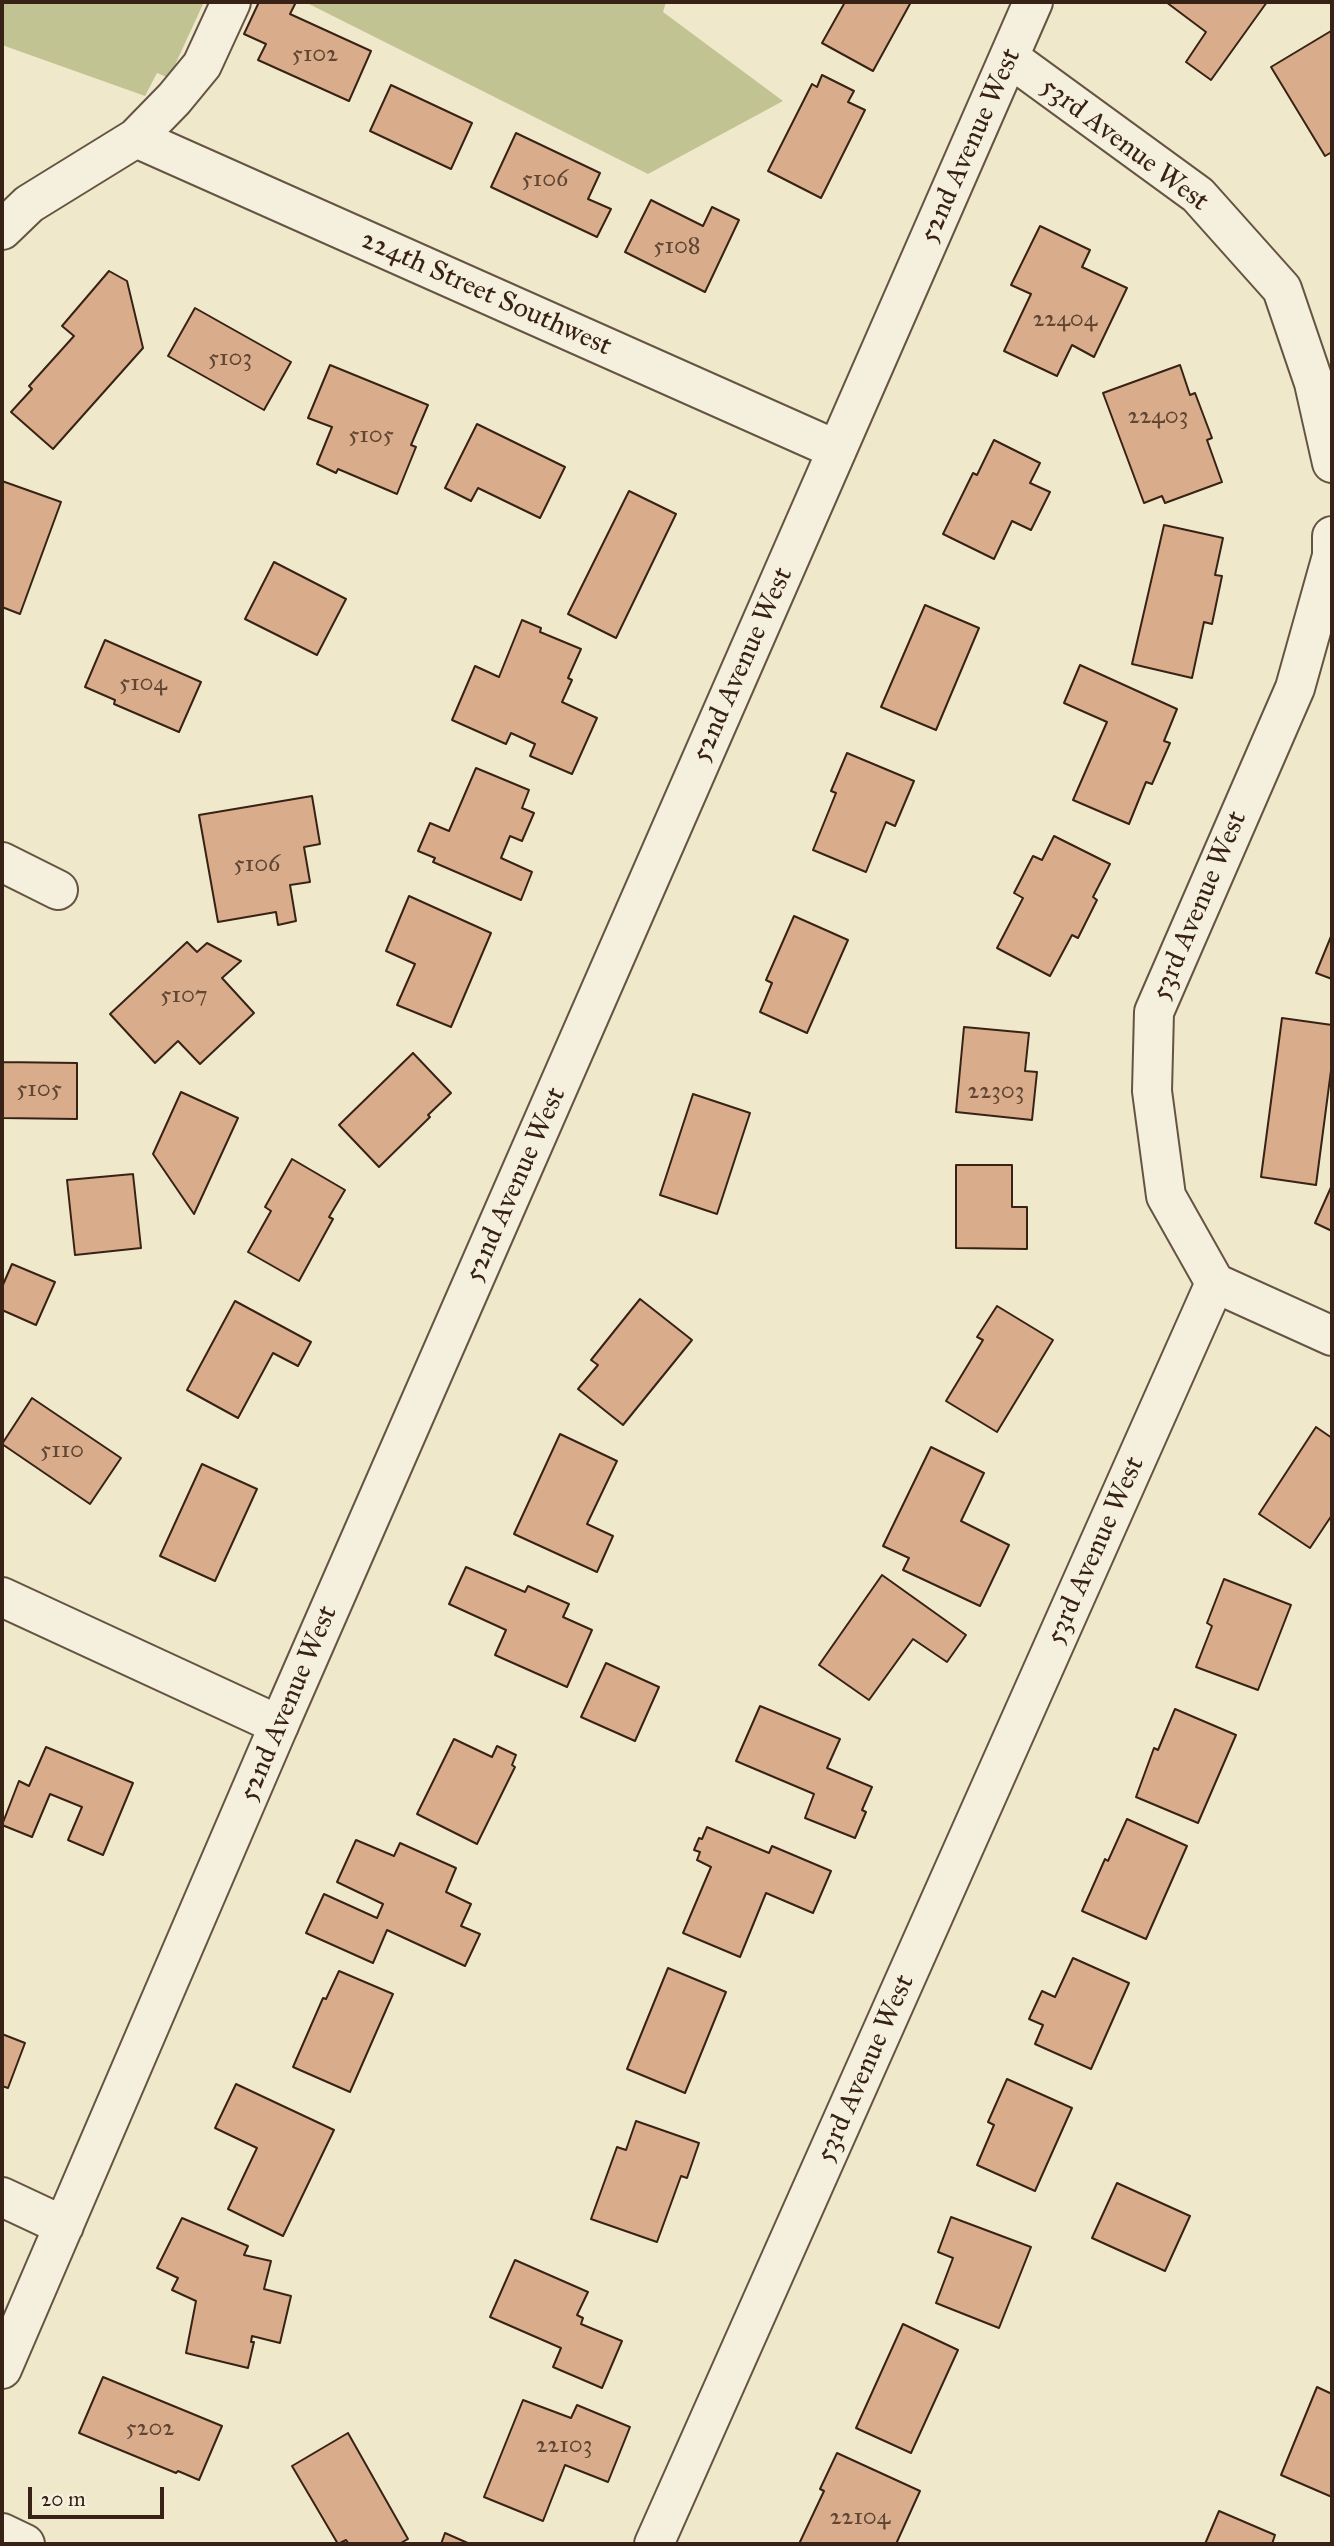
<!DOCTYPE html>
<html>
<head>
<meta charset="utf-8">
<style>
	body { margin:0 }
	#map { position:relative; width:1334px; height:2546px; overflow:hidden; background:#f0e8cb; font-family:"IM FELL Great Primer",serif }
	canvas { display:block }
	.frame { position:absolute; inset:0; border:4px solid #382215; pointer-events:none }
	.scale { position:absolute; left:28px; top:2487px; width:136px; height:32px; box-sizing:border-box; border:4px solid #382215; border-top:0; padding-left:9px; font-size:21px; line-height:24px; white-space:nowrap; color:#382215; -webkit-text-stroke:5px #f5f0dd; paint-order:stroke }
</style>
</head>
<body>
<div id="map">
<canvas width="1334" height="2546"></canvas>
<div class="frame"></div>
<div class="scale">20 m</div>
</div>
<script>
const ctx = document.querySelector('canvas').getContext('2d');
ctx.lineJoin = 'round';
function fillPath(path, color) {
  ctx.fillStyle = color;
  ctx.fill(path, 'evenodd');
}
function shape(rows) {
  const path = new Path2D();
  for (const r of rows) {
    path.moveTo(r[0], r[1]);
    for (let i = 2; i < r.length; i += 2) path.lineTo(r[i], r[i + 1]);
  }
  return path;
}
function stroke(path, color, width, dash) {
  ctx.strokeStyle = color;
  ctx.lineWidth = width;
  ctx.lineCap = dash ? 'butt' : 'round';
  ctx.setLineDash(dash || []);
  ctx.stroke(path);
}
function label(font, color, halo, rows, align = 'center') {
  ctx.font = font + ' "IM FELL Great Primer",serif';
  ctx.lineWidth = 5;
  ctx.setLineDash([]);
  ctx.textBaseline = 'middle';
  ctx.strokeStyle = halo;
  ctx.fillStyle = color;
  for (const [text, x, y, turn = 0] of rows) {
    ctx.save();
    ctx.translate(x, y);
    ctx.rotate((+turn || 0) * Math.PI / 180);
    ctx.textAlign = isNaN(turn) ? turn : align;
    if (halo) ctx.strokeText(text, 0, 0);
    ctx.fillText(text, 0, 0);
    ctx.restore();
  }
}
const green = shape([
	[2,2,204,2,169,78,157,73,145,96,2,45],
	[305,2,666,2,663,12,783,101,648,174]
]);
const building = shape([
	[259,2,296,2,290,14,371,51,349,101,258,60,266,44,244,34,259,2],
	[845,2,911,2,873,71,822,43,845,2],
	[1166,2,1267,2,1211,80,1186,62,1206,32,1166,2],
	[1331,31,1332,152,1325,156,1271,67,1331,31],
	[822,75,854,91,848,102,865,110,821,198,768,171,812,84,817,87,822,75],
	[391,85,472,123,451,169,370,131,391,85],
	[516,133,600,173,588,199,611,209,597,237,491,187,516,133],
	[651,200,703,226,712,207,739,220,705,292,625,252,651,200],
	[1040,226,1090,250,1082,267,1127,288,1094,357,1072,345,1057,376,1004,351,1031,294,1011,285,1040,226],
	[109,271,127,281,143,348,53,449,11,412,32,389,29,386,74,336,62,326,109,271],
	[195,308,291,362,264,410,168,356,195,308],
	[330,365,428,405,411,445,416,447,397,494,338,469,336,473,317,464,332,427,308,418,330,365],
	[1180,365,1190,395,1195,393,1212,438,1207,440,1222,482,1165,503,1162,496,1144,503,1103,393,1180,365],
	[477,424,565,467,540,518,478,488,471,501,445,488,477,424],
	[994,440,1040,463,1030,483,1050,492,1031,530,1012,521,994,559,943,534,973,473,977,475,994,440],
	[2,481,61,502,20,614,2,607,2,481],
	[629,491,676,514,616,638,568,614,629,491],
	[1164,525,1223,538,1215,575,1222,576,1212,624,1204,622,1192,678,1132,664,1164,525],
	[274,562,346,599,317,655,245,619,274,562],
	[925,605,979,628,936,730,881,707,925,605],
	[522,620,541,628,540,632,581,649,568,678,572,680,562,702,597,718,572,774,530,756,535,744,511,733,506,744,452,720,475,666,499,677,522,620],
	[105,640,201,682,179,732,114,704,115,700,85,687,105,640],
	[1080,665,1177,709,1164,741,1170,743,1152,784,1146,782,1129,824,1073,800,1107,722,1064,703,1080,665],
	[847,753,914,781,895,826,886,822,866,872,813,850,836,793,831,791,847,753],
	[476,768,529,790,522,808,534,813,522,841,510,836,501,858,532,872,521,900,433,862,435,858,418,851,430,823,449,831,476,768],
	[312,796,320,844,304,847,310,882,290,885,296,921,278,925,276,912,218,922,199,815,312,796],
	[1054,836,1110,864,1093,897,1097,900,1078,938,1072,935,1050,976,997,948,1023,898,1014,893,1033,856,1042,860,1054,836],
	[409,896,491,933,451,1027,397,1005,415,964,386,951,409,896],
	[794,916,848,940,807,1033,760,1012,772,983,766,980,794,916],
	[1332,934,1332,979,1316,973,1332,934],
	[187,942,197,952,207,943,241,961,222,978,254,1013,200,1064,178,1041,155,1063,110,1014,187,942],
	[1282,1018,1332,1025,1332,1063,1316,1185,1261,1177,1282,1018],
	[2,1024,2,1062,77,1063,77,1119,2,1118,2,1024],
	[964,1027,1029,1033,1025,1071,1037,1072,1032,1120,956,1112,964,1027],
	[413,1053,451,1093,428,1115,430,1117,379,1167,339,1125,413,1053],
	[181,1092,238,1118,194,1214,153,1154,181,1092],
	[693,1094,750,1113,717,1214,660,1195,693,1094],
	[292,1159,345,1190,329,1217,333,1219,299,1281,248,1252,271,1211,265,1207,292,1159],
	[956,1165,1012,1165,1012,1207,1027,1207,1027,1249,956,1248,956,1165],
	[133,1174,141,1248,75,1255,67,1180,133,1174],
	[1332,1185,1332,1231,1315,1223,1332,1185],
	[12,1264,55,1282,36,1325,2,1310,2,1287,12,1264],
	[640,1299,692,1340,623,1425,578,1389,598,1365,591,1360,640,1299],
	[235,1301,311,1342,298,1366,273,1353,238,1418,187,1390,235,1301],
	[997,1306,1053,1340,997,1432,946,1401,983,1340,977,1337,997,1306],
	[32,1398,121,1458,90,1504,2,1444,32,1398],
	[1316,1427,1332,1438,1332,1515,1310,1548,1259,1514,1316,1427],
	[560,1434,617,1461,587,1524,613,1536,597,1572,514,1534,560,1434],
	[931,1447,984,1473,961,1521,1009,1545,980,1606,903,1570,909,1558,883,1546,931,1447],
	[202,1464,257,1489,215,1581,160,1556,202,1464],
	[466,1567,525,1592,528,1586,569,1604,563,1617,592,1630,567,1687,495,1655,506,1630,449,1604,466,1567],
	[882,1575,966,1635,947,1662,913,1639,869,1700,819,1665,882,1575],
	[1224,1579,1291,1605,1258,1690,1196,1667,1212,1626,1207,1623,1224,1579],
	[606,1663,659,1687,635,1741,581,1717,606,1663],
	[760,1706,840,1739,827,1768,872,1787,862,1810,866,1812,855,1838,805,1818,814,1794,736,1761,760,1706],
	[1175,1709,1236,1735,1198,1823,1136,1797,1154,1748,1158,1750,1175,1709],
	[454,1739,492,1757,497,1746,516,1755,512,1765,515,1767,477,1844,417,1814,454,1739],
	[46,1747,133,1783,103,1855,68,1840,82,1807,50,1794,32,1837,2,1825,19,1781,29,1786,46,1747],
	[1127,1819,1187,1846,1146,1939,1082,1911,1105,1859,1108,1861,1127,1819],
	[707,1827,769,1853,772,1846,831,1871,813,1913,766,1893,740,1957,683,1933,711,1867,697,1860,700,1852,694,1850,699,1838,702,1839,707,1827],
	[356,1840,394,1856,400,1843,456,1868,446,1892,471,1904,461,1926,480,1934,465,1966,387,1930,373,1963,306,1933,324,1894,377,1918,383,1904,337,1882,356,1840],
	[1073,1958,1129,1983,1091,2069,1035,2044,1043,2025,1029,2019,1042,1991,1055,1997,1073,1958],
	[668,1968,726,1992,685,2093,627,2069,668,1968],
	[339,1971,393,1994,350,2092,293,2067,323,1998,326,1999,339,1971],
	[2,2034,25,2043,8,2088,2,2086,2,2034],
	[1007,2079,1072,2108,1035,2191,977,2165,994,2125,988,2122,1007,2079],
	[236,2084,334,2130,283,2236,228,2209,257,2148,215,2128,236,2084],
	[636,2121,699,2143,687,2178,681,2176,657,2242,591,2219,617,2147,626,2150,636,2121],
	[1117,2183,1190,2216,1165,2271,1092,2238,1117,2183],
	[951,2217,1031,2247,999,2328,936,2303,953,2258,938,2252,951,2217],
	[182,2218,248,2246,244,2255,271,2261,264,2289,291,2296,280,2343,252,2336,251,2342,254,2342,248,2368,186,2353,196,2301,172,2290,178,2278,157,2268,182,2218],
	[515,2260,588,2292,577,2315,583,2318,581,2324,622,2341,602,2388,553,2367,561,2348,490,2317,515,2260],
	[903,2324,958,2350,911,2453,856,2428,903,2324],
	[103,2377,222,2426,199,2480,178,2471,176,2473,79,2433,103,2377],
	[1317,2387,1332,2394,1332,2497,1281,2475,1317,2387],
	[523,2400,571,2418,577,2405,630,2427,608,2482,565,2465,543,2521,484,2497,523,2400],
	[348,2433,408,2539,399,2544,349,2544,346,2540,338,2544,292,2466,348,2433],
	[837,2453,920,2491,896,2544,799,2544,824,2491,820,2489,837,2453],
	[1219,2511,1275,2535,1272,2544,1205,2544,1219,2511],
	[445,2533,470,2544,441,2544,445,2533]
]);
const minor = shape([
	[1010,58,1198,195,1282,289,1314,383,1332,463],
	[136,138,837,450],
	[2,230,29,204,136,138,174,99,202,65,231,2],
	[2,862,58,890],
	[1215,1283,1332,1336],
	[279,1725,1033,2],
	[2,2533,25,2544],
	[654,2544,1215,1283,1166,1196,1152,1091,1154,1012,1295,688,1332,556,1332,536]
]);
const tertiary = shape([
	[2,1597,279,1725,2,2369],
	[2,2197,64,2226]
]);
const numberNames = [
	["5102",315,55],
	["5106",545,180],
	["5108",677,247],
	["22404",1065,320],
	["5103",230,359],
	["22403",1158,417],
	["5105",371,436],
	["5104",143,684],
	["5106",257,865],
	["5107",184,996],
	["5105",39,1090],
	["22303",996,1092],
	["5110",62,1451],
	["5202",150,2429],
	["22103",564,2446],
	["22104",860,2518]
];
const streetNames = [
	["53rd Avenue West",1124,145,37],
	["52nd Avenue West",971,146,-66],
	["224th Street Southwest",486,294,24],
	["52nd Avenue West",743,665,-66],
	["53rd Avenue West",1200,906,-67],
	["52nd Avenue West",516,1185,-66],
	["53rd Avenue West",1096,1551,-66],
	["52nd Avenue West",289,1704,-67],
	["53rd Avenue West",866,2069,-66]
];
fillPath(green, '#c1c492');
fillPath(building, '#d9ad8c');
stroke(building, '#382215', 2);
stroke(minor, '#665442', 42);
stroke(tertiary, '#665442', 42);
stroke(minor, '#f5f0dd', 38);
stroke(tertiary, '#f5f0dd', 38);
label('24px', '#604533', null, numberNames);
label('28px', '#382215', '#f5f0dd', streetNames);
</script>
</body>
</html>
